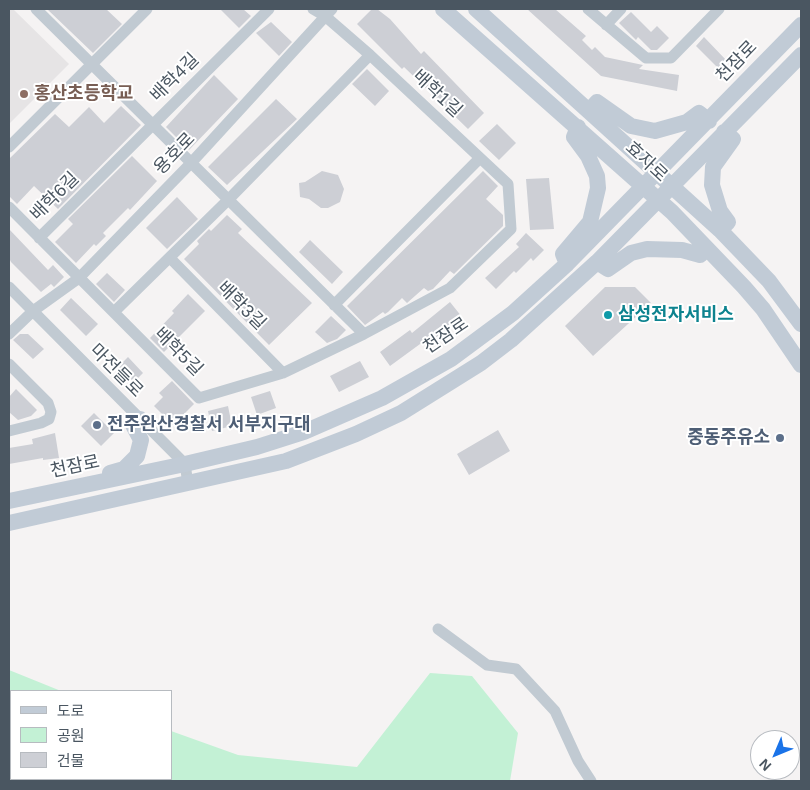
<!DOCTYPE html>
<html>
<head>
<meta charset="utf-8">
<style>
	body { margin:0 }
	#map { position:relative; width:810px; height:790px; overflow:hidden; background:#f5f3f3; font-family:Helvetica,"Noto Sans KR",sans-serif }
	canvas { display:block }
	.frame { position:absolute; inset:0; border:10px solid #4a5661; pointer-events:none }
	.legend { position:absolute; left:10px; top:690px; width:162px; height:90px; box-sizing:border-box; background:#fff; border:1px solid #b7bbc0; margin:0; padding:6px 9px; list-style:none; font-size:15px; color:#4a5661 }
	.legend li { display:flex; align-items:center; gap:10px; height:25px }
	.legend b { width:25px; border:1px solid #b7bbc0 }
	.north { position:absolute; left:750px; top:730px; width:50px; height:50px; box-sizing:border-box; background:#fff; border:1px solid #b7bbc0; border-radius:50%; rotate:225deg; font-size:14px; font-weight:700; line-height:20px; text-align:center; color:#4a5661 }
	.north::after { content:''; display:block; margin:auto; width:18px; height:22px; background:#1a73e8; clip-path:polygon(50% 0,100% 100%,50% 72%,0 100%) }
</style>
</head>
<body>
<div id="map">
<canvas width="810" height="790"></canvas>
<div class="frame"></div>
<ul class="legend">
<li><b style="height:6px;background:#c1cbd6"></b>도로</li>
<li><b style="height:14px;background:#c3f1d5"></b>공원</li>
<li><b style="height:14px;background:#cdcfd5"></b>건물</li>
</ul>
<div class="north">N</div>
</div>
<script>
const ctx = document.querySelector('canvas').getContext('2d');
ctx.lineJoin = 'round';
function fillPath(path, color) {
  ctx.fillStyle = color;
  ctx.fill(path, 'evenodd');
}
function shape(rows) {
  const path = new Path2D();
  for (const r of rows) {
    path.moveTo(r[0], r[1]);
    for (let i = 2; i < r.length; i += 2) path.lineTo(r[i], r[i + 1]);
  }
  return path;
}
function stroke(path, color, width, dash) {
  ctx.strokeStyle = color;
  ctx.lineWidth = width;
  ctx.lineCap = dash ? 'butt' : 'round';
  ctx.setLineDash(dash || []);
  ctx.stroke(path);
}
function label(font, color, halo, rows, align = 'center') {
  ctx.font = font + ' Helvetica,"Noto Sans KR",sans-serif';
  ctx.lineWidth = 4;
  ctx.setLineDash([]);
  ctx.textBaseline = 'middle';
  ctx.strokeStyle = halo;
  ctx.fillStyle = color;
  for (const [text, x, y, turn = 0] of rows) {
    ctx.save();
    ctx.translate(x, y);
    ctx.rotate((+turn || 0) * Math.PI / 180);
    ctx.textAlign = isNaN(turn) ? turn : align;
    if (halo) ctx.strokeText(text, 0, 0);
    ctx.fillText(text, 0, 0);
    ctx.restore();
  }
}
const education = shape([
	[9,9,13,9,69,64,9,124]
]);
const green = shape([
	[9,670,61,691,11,691,11,779,171,779,171,731,238,755,357,767,430,673,472,676,518,733,510,781,9,781]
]);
const building = shape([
	[47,9,106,9,122,24,93,53],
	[220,9,243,9,251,16,239,28],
	[372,9,377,9,390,19,421,54,424,51,484,113,468,129,404,67,402,69,357,24],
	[527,9,555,9,586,36,582,40,592,50,595,47,605,57,643,65,639,69,679,75,677,91,601,76],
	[631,12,651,32,657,26,669,38,657,50,651,50,638,37,636,40,619,23],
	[271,22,292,42,279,56,256,33],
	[704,37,726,60,718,68,696,46],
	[367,69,389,91,375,106,352,84],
	[214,75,238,99,189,150,166,127],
	[276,99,297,119,227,185,208,167],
	[121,106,141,125,58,209,34,186,17,204,9,196,9,159,55,114,69,127,89,107,104,123],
	[497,124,516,143,499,160,479,141],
	[132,156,157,181,130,210,128,208,103,233,106,236,96,246,94,244,76,263,55,242,73,224,68,219],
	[322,171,338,175,344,189,340,202,328,208,321,208,309,199,300,197,299,183,305,182],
	[483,171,498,186,486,199,503,215,503,226,454,274,450,271,433,289,428,291,424,288,407,303,402,298,388,312,385,314,383,312,365,325,347,306],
	[549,178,554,229,530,230,526,179],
	[177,197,198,219,167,249,146,228],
	[227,215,242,229,238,233,312,303,269,345,184,259,199,244,197,241,209,229,211,231],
	[9,229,48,270,53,265,64,277,54,287,51,284,41,292,11,262,9,258],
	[526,233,544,250,533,261,531,258,516,273,514,271,496,289,485,278,519,247,516,244],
	[310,240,343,272,332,284,299,252],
	[107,273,125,290,114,302,96,284],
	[605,287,635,287,651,303,593,356,565,326],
	[188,294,205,311,164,352,150,338,174,313,172,311],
	[71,298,98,324,86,336,60,310],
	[450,302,462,317,434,339,431,336,390,366,380,352,410,330,412,333],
	[331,316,346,330,337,339,327,343,315,332],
	[20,334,28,334,44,349,33,359,13,340],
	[128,357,143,373,133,383,117,368],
	[360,361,369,377,339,392,330,376],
	[172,381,194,404,173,425,154,406,163,397,159,393],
	[16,389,37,410,31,416,18,420,9,412,9,397],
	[270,391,276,408,257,415,251,397],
	[228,406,232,426,212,431,208,411],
	[94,413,114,433,101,446,81,426],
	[498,430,510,451,469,475,457,454],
	[55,433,59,458,43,460,43,458,9,464,9,448,33,444,32,439]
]);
const street = shape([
	[36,9,364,334],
	[588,9,646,58,671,58,719,9],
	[606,25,621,9],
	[9,147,147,9],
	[9,207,199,398,283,373,364,334,450,288,511,229,508,184,370,55,325,16,313,9],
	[39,238,269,9],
	[170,258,283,373],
	[9,287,185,464,188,484],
	[334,305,480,158],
	[114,312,228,200,370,55],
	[9,334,33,311,79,278,191,163,332,9],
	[9,364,48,403,51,412,49,419,41,423,9,431],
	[438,629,487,665,516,669,555,711,578,761,591,781]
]);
const secondary = shape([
	[443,9,672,212,744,287,763,309,801,365],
	[476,9,720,230,769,281,801,324],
	[589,111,597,102,631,126,655,131,687,122,699,113,709,121],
	[720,230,728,222,720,211,712,185,713,167,733,139,724,132],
	[597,262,608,269,631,253,647,249,682,250,700,255,706,249],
	[567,264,563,254,590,222,598,188,597,176,588,156,574,137,578,127],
	[110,473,124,469,137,456,141,440,133,425,140,419],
	[9,501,185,464,257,447,304,432,382,398,451,359,513,313,567,264,801,25],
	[9,523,286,461,356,434,401,413,481,363,511,340,597,262,801,55]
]);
const markers = [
	[24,94,5,"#8d6e63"],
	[608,315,5,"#0f9aa8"],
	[97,425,5,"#5c6f8a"],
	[780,438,5,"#5c6f8a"]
];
const streetNames = [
	["천잠로",737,62,-46],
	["배학4길",175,78,-45],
	["배학1길",437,94,43],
	["용호로",175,154,-46],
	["효자로",646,162,43],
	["배학6길",55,197,-45],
	["배학3길",241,306,45],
	["천잠로",446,336,-34],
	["배학5길",178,352,45],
	["마전들로",116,371,45],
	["천잠로",75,467,-12]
];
const educationNames = [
	["홍산초등학교",34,94]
];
const cultureNames = [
	["삼성전자서비스",618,315]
];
const serviceNames = [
	["전주완산경찰서 서부지구대",107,425],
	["중동주유소",770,438,"right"]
];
fillPath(education, '#e6e4e5');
fillPath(green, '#c3f1d5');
fillPath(building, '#cdcfd5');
stroke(street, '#c1cad2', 11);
stroke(secondary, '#c1cbd6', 16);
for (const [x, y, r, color] of markers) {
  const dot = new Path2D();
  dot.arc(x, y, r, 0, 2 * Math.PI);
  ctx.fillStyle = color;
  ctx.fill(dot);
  stroke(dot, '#fff', 2);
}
label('18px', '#4a5661', '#fff', streetNames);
label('bold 18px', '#785e54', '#fff', educationNames, 'left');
label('bold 18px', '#0d838f', '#fff', cultureNames, 'left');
label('bold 18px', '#4e5e75', '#fff', serviceNames, 'left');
</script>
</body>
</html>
